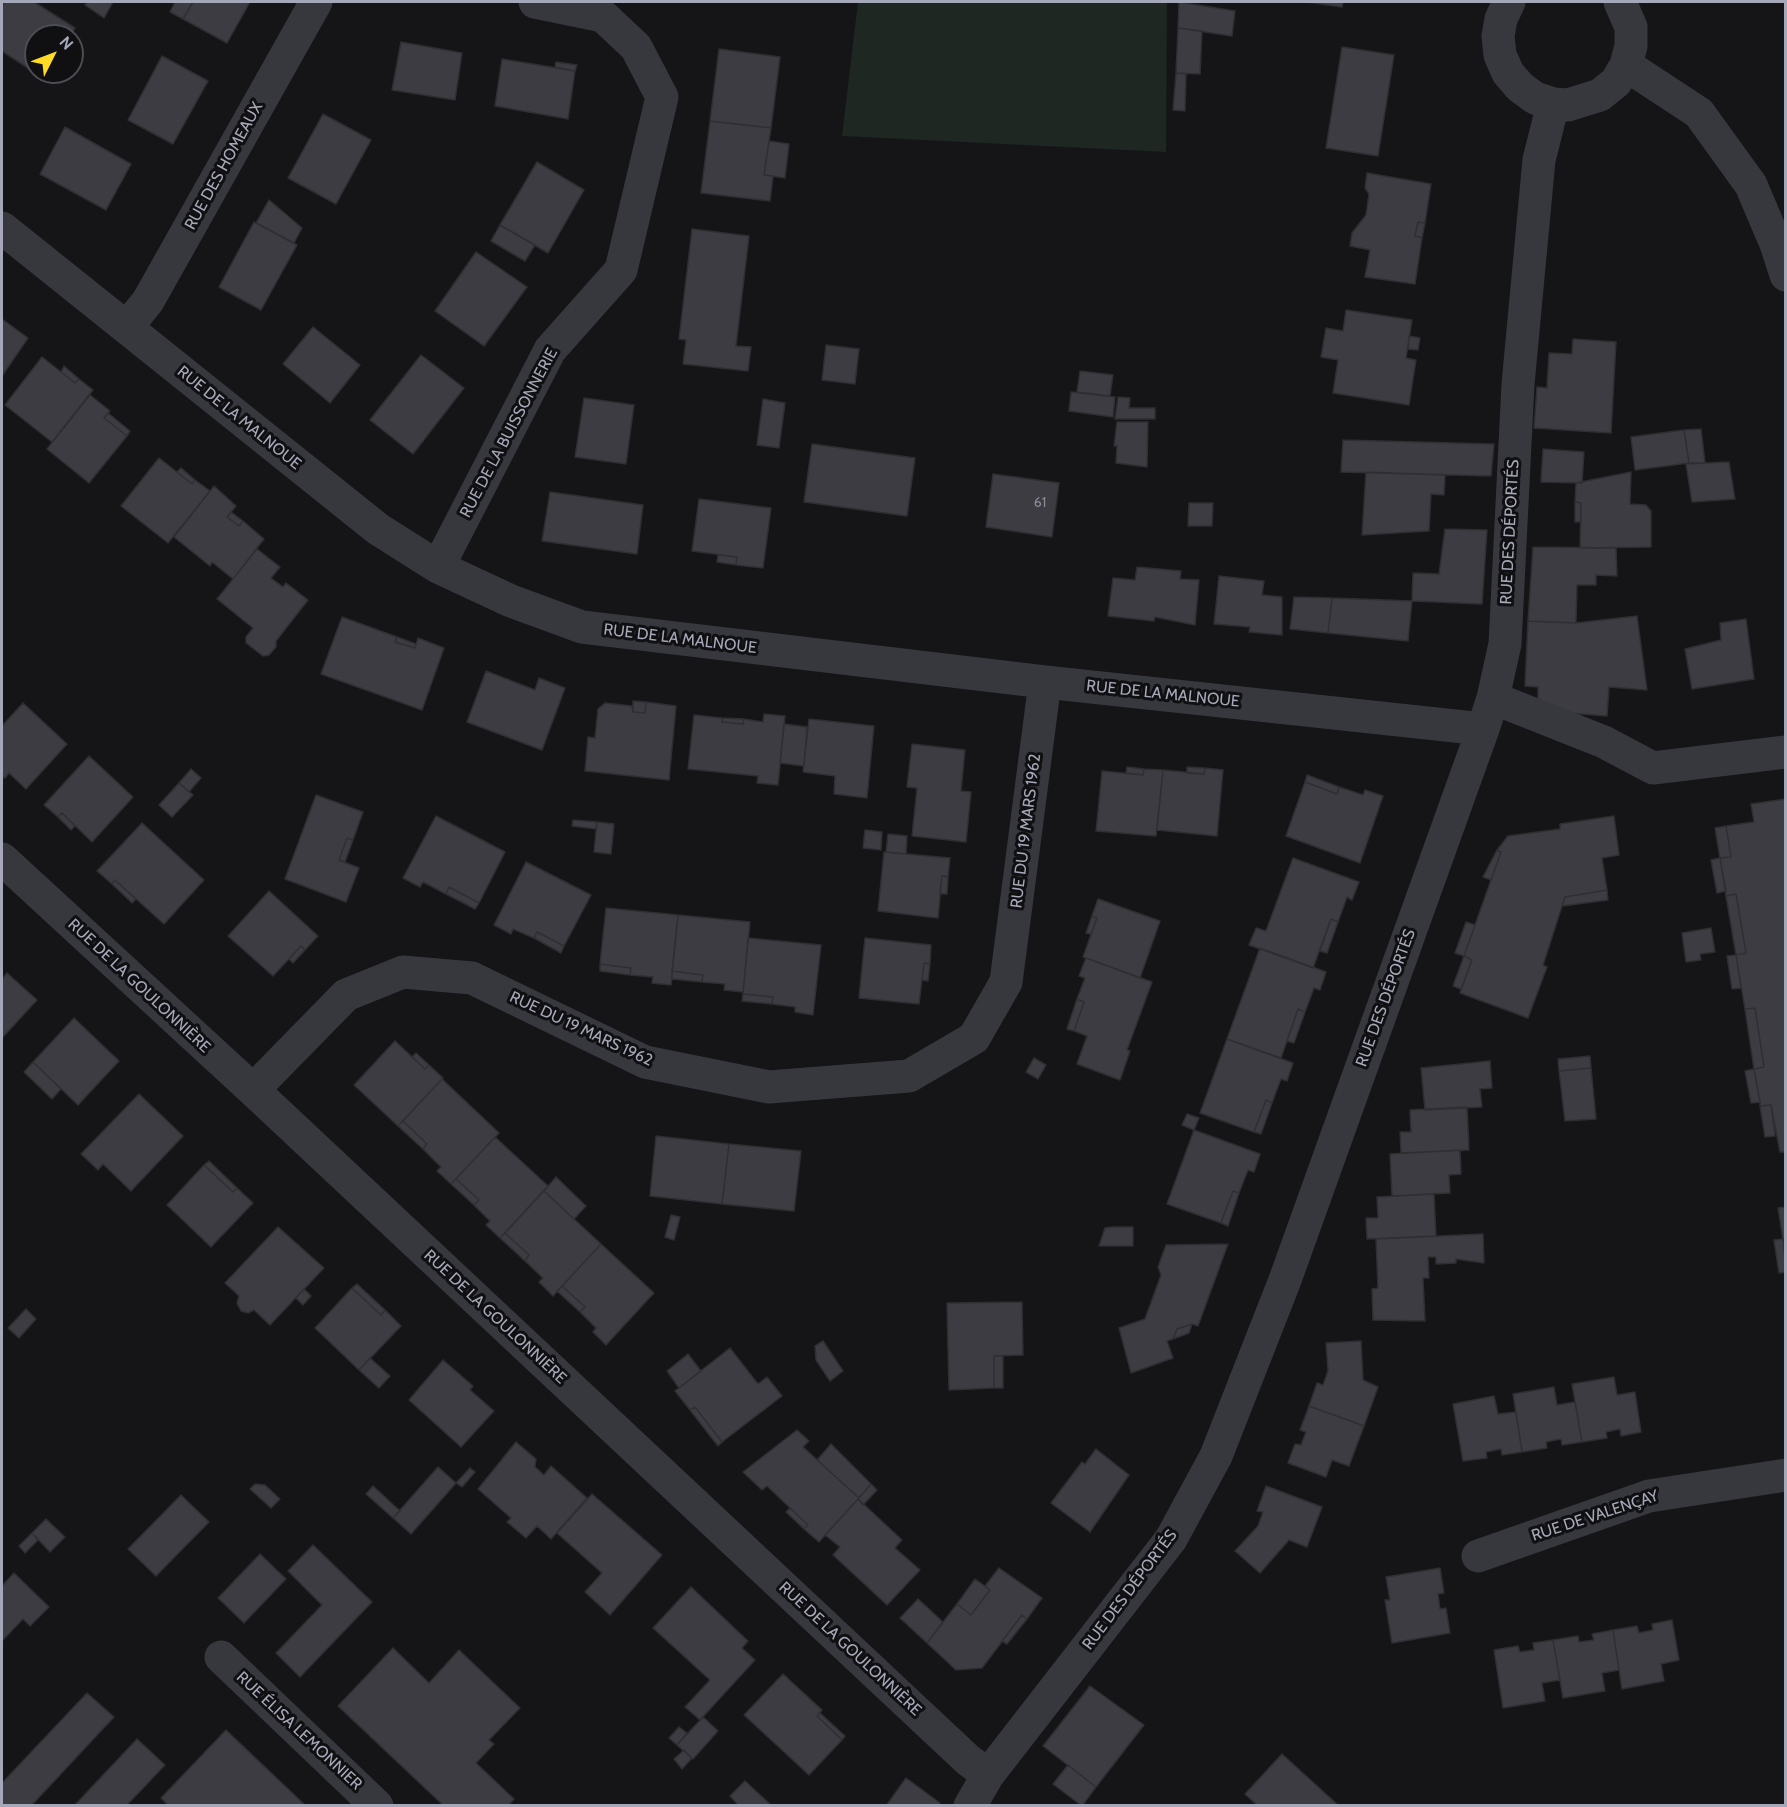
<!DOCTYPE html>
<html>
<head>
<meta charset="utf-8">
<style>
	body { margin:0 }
	#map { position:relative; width:1787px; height:1807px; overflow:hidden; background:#151517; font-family:Cabin,sans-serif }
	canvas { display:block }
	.frame { position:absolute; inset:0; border:3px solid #a5a8b8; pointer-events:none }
	.north { position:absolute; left:24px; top:24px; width:60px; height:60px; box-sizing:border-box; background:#101012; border:2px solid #4c4d54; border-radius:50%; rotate:48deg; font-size:16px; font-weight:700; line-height:24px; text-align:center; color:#a5a8b8 }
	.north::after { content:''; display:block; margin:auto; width:21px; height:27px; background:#ffdb25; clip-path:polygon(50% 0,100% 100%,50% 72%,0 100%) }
</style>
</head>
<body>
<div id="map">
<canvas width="1787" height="1807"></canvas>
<div class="frame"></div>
<div class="north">N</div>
</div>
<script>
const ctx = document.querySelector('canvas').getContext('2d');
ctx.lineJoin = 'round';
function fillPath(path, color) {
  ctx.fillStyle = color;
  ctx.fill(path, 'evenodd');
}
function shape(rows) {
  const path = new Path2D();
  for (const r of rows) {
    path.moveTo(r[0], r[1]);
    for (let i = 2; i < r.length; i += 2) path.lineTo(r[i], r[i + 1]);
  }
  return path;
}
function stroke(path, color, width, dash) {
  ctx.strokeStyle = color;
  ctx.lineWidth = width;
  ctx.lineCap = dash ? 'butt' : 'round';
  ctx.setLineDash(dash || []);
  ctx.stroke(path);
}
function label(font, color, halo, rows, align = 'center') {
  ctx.font = font + ' Cabin,sans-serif';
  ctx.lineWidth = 6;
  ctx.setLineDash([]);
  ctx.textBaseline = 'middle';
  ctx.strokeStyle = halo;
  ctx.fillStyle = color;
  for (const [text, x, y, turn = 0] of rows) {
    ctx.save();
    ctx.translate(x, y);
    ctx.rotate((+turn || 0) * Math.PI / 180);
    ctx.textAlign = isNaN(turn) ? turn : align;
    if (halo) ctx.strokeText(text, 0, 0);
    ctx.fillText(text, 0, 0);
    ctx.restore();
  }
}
const green = shape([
	[858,2,1167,2,1166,152,842,136]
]);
const building = shape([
	[4,2,34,2,75,28,70,36,36,36,36,72,47,72,43,78,2,51,2,6,4,2],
	[87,2,113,2,104,18,85,5,87,2],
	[175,2,193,2,183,19,170,12,175,2],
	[193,2,250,2,227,43,183,19,193,2],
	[1179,2,1235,11,1232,36,1178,28,1179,2],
	[1307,2,1343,2,1342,7,1307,2],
	[1178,28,1202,31,1200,74,1176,73,1178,28],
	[401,42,462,53,455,100,392,90,401,42],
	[1342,47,1394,55,1378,156,1326,148,1342,47],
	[719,49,780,57,771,128,710,121,719,49],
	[162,56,208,81,173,144,128,120,162,56],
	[502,59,575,71,568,119,495,106,502,59],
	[556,62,577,65,575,71,555,67,556,62],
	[1176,73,1186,74,1185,111,1173,110,1176,73],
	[323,114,371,140,336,204,288,178,323,114],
	[710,121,771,128,764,175,773,176,770,201,701,193,710,121],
	[65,127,131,164,106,210,40,174,65,127],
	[769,141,789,144,785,178,764,175,769,141],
	[537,162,584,190,548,253,500,225,537,162],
	[1367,173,1431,184,1425,223,1418,222,1415,236,1422,238,1415,284,1365,277,1370,250,1350,246,1352,233,1366,215,1369,194,1365,188,1367,173],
	[269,200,302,228,294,243,256,223,269,200],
	[254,222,297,245,261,310,219,287,254,222],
	[1418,222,1425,223,1422,238,1415,236,1418,222],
	[500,225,535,245,525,261,491,241,500,225],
	[692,229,749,236,736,346,751,347,748,371,683,364,686,340,679,339,692,229],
	[476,252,527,287,484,346,435,311,476,252],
	[1346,310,1412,320,1406,358,1416,360,1409,405,1333,393,1338,360,1321,357,1326,328,1343,331,1346,310],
	[2,319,28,338,2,376,2,319],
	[313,327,360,365,330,403,283,364,313,327],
	[1409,336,1420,338,1418,350,1408,349,1409,336],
	[1573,339,1616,342,1611,433,1534,428,1537,387,1547,388,1549,353,1572,354,1573,339],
	[826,345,859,349,855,384,822,380,826,345],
	[421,355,464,388,413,454,370,420,421,355],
	[42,357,75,383,79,379,93,390,52,442,5,405,42,357],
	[64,366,79,379,75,383,61,372,64,366],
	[1080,371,1113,375,1110,396,1077,392,1080,371],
	[1071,392,1115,397,1113,417,1069,411,1071,392],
	[90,395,110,411,104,418,127,436,89,483,47,449,90,395],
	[1118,397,1130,398,1129,408,1155,408,1155,419,1115,419,1118,397],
	[584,398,634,405,626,464,575,457,584,398],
	[763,399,785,403,779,448,757,445,763,399],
	[108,413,130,431,127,436,104,418,108,413],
	[1117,422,1148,422,1147,467,1116,463,1117,446,1114,446,1117,422],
	[1701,429,1705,463,1689,463,1684,430,1701,429],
	[1684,430,1689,463,1635,470,1631,437,1684,430],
	[1343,440,1494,444,1491,476,1341,472,1343,440],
	[812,444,915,458,907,516,804,502,812,444],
	[1543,449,1584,452,1582,483,1541,482,1543,449],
	[159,458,192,484,195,480,210,491,168,543,121,506,159,458],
	[1729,462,1735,499,1692,502,1686,464,1729,462],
	[181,468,195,480,192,484,177,472,181,468],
	[1366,472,1445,475,1444,495,1431,494,1429,531,1362,535,1366,472],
	[1631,472,1630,504,1646,505,1651,511,1651,547,1580,548,1581,503,1575,502,1576,483,1631,472],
	[993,474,1059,483,1052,537,986,527,993,474],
	[214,486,236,506,227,517,239,526,243,521,264,539,233,579,212,562,210,566,174,537,214,486],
	[550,492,643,505,637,554,542,541,550,492],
	[699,499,771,508,763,568,736,565,737,557,692,551,699,499],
	[1575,502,1581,503,1581,522,1575,522,1575,502],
	[1189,503,1213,503,1212,526,1188,526,1189,503],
	[231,512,243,521,239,526,227,517,231,512],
	[1445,529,1487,530,1482,604,1412,601,1413,573,1439,574,1445,529],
	[1533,547,1616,548,1617,576,1596,575,1596,585,1577,585,1576,623,1528,621,1533,547],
	[257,549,280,567,271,578,283,587,286,583,308,600,276,641,276,647,269,655,263,656,246,643,246,637,253,628,217,599,257,549],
	[718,555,737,557,736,565,717,562,718,555],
	[1137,567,1181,571,1180,579,1199,580,1195,625,1155,617,1154,621,1108,616,1113,578,1135,580,1137,567],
	[1219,576,1264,581,1262,595,1282,597,1282,635,1249,632,1250,627,1214,624,1219,576],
	[1294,597,1332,598,1328,633,1290,629,1294,597],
	[1332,598,1412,601,1408,641,1328,633,1332,598],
	[1637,616,1647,690,1609,687,1607,716,1543,711,1538,706,1538,687,1525,686,1528,621,1576,623,1637,616],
	[342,617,397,637,395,642,415,648,418,638,444,648,422,710,321,674,342,617],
	[1746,619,1754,679,1692,689,1685,649,1721,640,1720,623,1746,619],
	[397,637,416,644,415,648,395,642,397,637],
	[486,671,535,690,539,678,565,688,542,750,467,722,486,671],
	[633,701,646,702,645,713,633,712,633,701],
	[646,702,676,706,669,780,585,771,588,737,595,738,598,709,605,703,632,706,633,712,645,713,646,702],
	[23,703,67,744,26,789,9,773,5,778,2,777,2,726,23,703],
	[764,714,785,716,778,785,757,783,758,776,688,769,694,715,722,718,722,722,743,724,744,719,763,722,764,714],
	[722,718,744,719,743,724,722,722,722,718],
	[809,719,874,726,867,798,834,794,835,776,803,772,809,719],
	[784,724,807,727,804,766,780,763,784,724],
	[912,744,965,750,961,791,971,792,966,842,912,836,917,788,907,787,912,744],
	[89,756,133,797,92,842,62,813,58,817,44,805,89,756],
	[1127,767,1144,769,1143,775,1126,773,1127,767],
	[1187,767,1205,768,1204,774,1187,773,1187,767],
	[1205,768,1223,770,1217,836,1157,830,1163,770,1204,774,1205,768],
	[191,769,201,778,189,792,179,783,191,769],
	[1144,769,1163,770,1156,836,1096,831,1102,771,1143,775,1144,769],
	[1307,775,1339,787,1337,794,1305,782,1307,775],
	[1305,782,1337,794,1339,787,1363,795,1365,790,1383,796,1360,863,1286,836,1305,782],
	[179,783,193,795,172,817,159,805,179,783],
	[316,795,363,812,353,840,347,838,339,860,359,868,346,902,285,879,316,795],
	[1786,799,1786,1152,1780,1152,1771,1105,1760,1106,1760,1102,1754,1069,1764,1067,1755,1008,1745,1009,1736,955,1746,953,1736,894,1726,896,1720,858,1731,857,1726,826,1754,822,1751,804,1786,799],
	[62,813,75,826,71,830,58,817,62,813],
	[436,816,505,852,479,903,449,887,446,894,423,882,420,887,403,878,436,816],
	[1614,816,1619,855,1602,858,1607,890,1565,897,1543,965,1547,967,1528,1018,1460,993,1472,960,1464,956,1501,852,1497,850,1508,836,1560,829,1560,824,1614,816],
	[573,820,597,822,596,829,572,826,573,820],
	[597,822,614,824,611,854,594,852,597,822],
	[142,823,204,880,164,924,115,880,112,884,97,871,142,823],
	[1726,826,1731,857,1720,858,1715,828,1726,826],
	[865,830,882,832,881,850,863,848,865,830],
	[888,834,907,836,906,854,886,852,888,834],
	[347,838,353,840,345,862,339,860,347,838],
	[1497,850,1501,852,1491,880,1483,877,1497,850],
	[884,852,950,858,948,877,942,876,938,918,878,911,884,852],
	[1293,858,1359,882,1352,900,1347,897,1338,922,1331,919,1313,968,1249,945,1256,928,1266,931,1293,858],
	[1720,858,1726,891,1717,893,1711,860,1720,858],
	[526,862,591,895,564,946,537,932,534,938,513,929,511,934,494,925,526,862],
	[942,876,948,877,947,894,940,894,942,876],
	[115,880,136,899,132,903,112,884,115,880],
	[449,887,479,903,475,909,446,894,449,887],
	[1607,890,1608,900,1562,906,1565,897,1607,890],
	[269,891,318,936,305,950,301,946,273,976,228,936,269,891],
	[1736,894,1746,953,1736,955,1726,896,1736,894],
	[1098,899,1160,921,1140,978,1083,957,1097,918,1092,916,1098,899],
	[606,908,678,915,671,985,652,983,653,977,630,975,631,968,600,964,606,908],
	[678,915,750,922,743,992,724,990,725,984,702,982,703,975,672,971,678,915],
	[1092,916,1097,918,1091,934,1086,933,1092,916],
	[1331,919,1338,922,1327,953,1320,951,1331,919],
	[1466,922,1475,925,1464,956,1455,953,1466,922],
	[1711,928,1715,952,1700,954,1701,960,1686,962,1682,933,1711,928],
	[537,932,564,946,561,953,534,938,537,932],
	[748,938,821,945,813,1015,795,1012,795,1007,772,1004,773,997,743,994,748,938],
	[865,938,931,945,930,964,924,963,919,1004,859,998,865,938],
	[301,946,305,950,293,963,289,959,301,946],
	[1260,948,1326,972,1320,990,1314,988,1305,1012,1298,1009,1281,1058,1227,1039,1260,948],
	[1736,955,1741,988,1732,989,1727,956,1736,955],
	[1464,956,1472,960,1461,989,1453,986,1464,956],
	[1086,958,1152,982,1127,1050,1130,1051,1120,1080,1077,1064,1087,1036,1074,1031,1084,1002,1077,999,1085,978,1079,976,1086,958],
	[924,963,930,964,928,981,922,980,924,963],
	[600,964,631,968,630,975,600,971,600,964],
	[672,971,703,975,702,982,672,979,672,971],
	[7,973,37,1000,2,1038,2,979,7,973],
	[743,994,773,997,772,1004,742,1001,743,994],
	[1077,999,1084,1002,1074,1031,1067,1029,1077,999],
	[1755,1008,1764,1067,1754,1069,1745,1009,1755,1008],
	[1298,1009,1305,1012,1294,1043,1287,1041,1298,1009],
	[74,1018,119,1061,78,1105,33,1062,74,1018],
	[1227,1039,1293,1063,1287,1081,1281,1079,1272,1103,1266,1100,1254,1132,1200,1113,1227,1039],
	[395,1041,425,1069,429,1065,443,1078,398,1126,354,1085,395,1041],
	[416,1053,429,1065,425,1069,412,1057,416,1053],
	[1590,1056,1591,1068,1559,1071,1558,1059,1590,1056],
	[1034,1058,1046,1065,1038,1079,1026,1072,1034,1058],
	[1490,1061,1492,1088,1480,1089,1482,1107,1425,1110,1421,1068,1490,1061],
	[33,1062,61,1089,52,1099,24,1072,33,1062],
	[1591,1068,1596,1119,1565,1121,1559,1071,1591,1068],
	[1754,1069,1760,1102,1751,1103,1745,1071,1754,1069],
	[442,1079,499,1133,451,1184,437,1171,441,1167,423,1149,427,1144,403,1121,442,1079],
	[139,1094,183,1136,131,1191,103,1164,98,1170,81,1154,139,1094],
	[1266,1100,1272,1103,1261,1134,1254,1132,1266,1100],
	[1771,1105,1775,1136,1765,1137,1760,1106,1771,1105],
	[1467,1107,1469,1150,1401,1153,1400,1132,1411,1132,1410,1110,1467,1107],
	[1187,1114,1199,1118,1194,1130,1182,1125,1187,1114],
	[403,1121,427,1144,423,1149,398,1126,403,1121],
	[1194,1130,1260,1154,1254,1172,1248,1170,1239,1193,1233,1191,1221,1223,1167,1204,1194,1130],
	[656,1136,729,1144,722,1204,650,1196,656,1136],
	[495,1137,548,1186,500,1238,486,1225,490,1221,474,1205,479,1200,456,1179,495,1137],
	[729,1144,801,1151,794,1211,722,1204,729,1144],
	[1460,1150,1461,1174,1449,1175,1450,1193,1392,1196,1390,1154,1460,1150],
	[209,1161,237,1188,233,1192,204,1165,209,1161],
	[204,1165,233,1192,237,1188,253,1203,211,1247,167,1205,204,1165],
	[556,1177,586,1206,574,1219,544,1191,556,1177],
	[456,1179,479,1200,474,1205,451,1184,456,1179],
	[544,1191,601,1244,553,1296,539,1282,543,1278,525,1261,529,1255,505,1233,544,1191],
	[1233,1191,1239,1193,1228,1226,1221,1223,1233,1191],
	[1434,1194,1436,1236,1367,1239,1366,1218,1378,1218,1377,1197,1434,1194],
	[1786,1207,1786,1238,1783,1239,1778,1208,1786,1207],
	[671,1215,680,1217,674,1240,665,1237,671,1215],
	[278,1227,324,1268,270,1325,254,1310,248,1313,241,1311,237,1303,239,1296,225,1283,278,1227],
	[1112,1227,1133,1227,1133,1246,1099,1246,1105,1228,1112,1227],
	[505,1233,529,1255,525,1261,500,1238,505,1233],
	[1483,1234,1484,1263,1456,1259,1456,1263,1436,1264,1436,1257,1428,1257,1429,1278,1423,1278,1425,1321,1373,1320,1372,1289,1378,1288,1376,1239,1483,1234],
	[1783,1239,1786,1272,1779,1273,1774,1240,1783,1239],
	[601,1244,654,1293,606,1345,593,1332,596,1328,580,1312,585,1307,562,1286,601,1244],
	[1228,1244,1198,1326,1192,1324,1177,1329,1173,1339,1167,1341,1173,1358,1131,1373,1119,1328,1145,1319,1161,1275,1158,1267,1166,1245,1228,1244],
	[357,1284,385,1310,381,1315,352,1288,357,1284],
	[562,1286,585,1307,580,1312,557,1291,562,1286],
	[352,1288,381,1315,385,1310,401,1326,359,1370,315,1328,352,1288],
	[304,1289,311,1296,303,1305,296,1298,304,1289],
	[1022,1302,1023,1355,994,1356,994,1388,949,1390,947,1303,1022,1302],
	[26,1309,36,1319,19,1338,8,1328,26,1309],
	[1192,1324,1189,1333,1173,1339,1177,1329,1192,1324],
	[823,1341,843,1371,830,1381,816,1360,815,1346,823,1341],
	[1361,1341,1363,1380,1378,1387,1364,1426,1309,1406,1317,1383,1323,1385,1328,1371,1326,1343,1361,1341],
	[730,1348,758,1384,767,1377,782,1396,722,1442,695,1407,690,1410,675,1391,730,1348],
	[688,1354,701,1371,679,1388,667,1371,688,1354],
	[994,1356,1003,1356,1003,1388,994,1388,994,1356],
	[370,1358,390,1376,379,1388,359,1370,370,1358],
	[443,1360,473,1386,470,1390,494,1411,461,1447,409,1400,443,1360],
	[1614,1377,1617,1395,1635,1392,1641,1432,1621,1436,1620,1429,1606,1432,1607,1438,1582,1442,1572,1384,1614,1377],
	[1554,1387,1557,1405,1575,1402,1582,1442,1562,1445,1561,1439,1546,1442,1547,1448,1522,1452,1513,1394,1554,1387],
	[1494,1396,1498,1414,1516,1412,1522,1452,1502,1455,1501,1449,1486,1452,1487,1458,1463,1461,1453,1404,1494,1396],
	[1309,1406,1364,1426,1349,1466,1332,1460,1326,1477,1288,1463,1295,1444,1301,1445,1306,1432,1300,1430,1309,1406],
	[695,1407,722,1442,718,1446,690,1410,695,1407],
	[797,1430,809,1441,803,1447,859,1498,819,1542,804,1529,808,1525,767,1486,762,1490,743,1472,797,1430],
	[516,1442,536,1459,535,1467,544,1475,551,1466,587,1498,551,1539,537,1526,526,1538,507,1522,511,1518,478,1489,516,1442],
	[831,1444,871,1484,859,1498,817,1460,831,1444],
	[1096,1449,1129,1475,1090,1532,1051,1503,1082,1462,1085,1464,1096,1449],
	[438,1467,456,1483,411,1534,393,1518,438,1467],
	[470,1468,475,1472,462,1487,456,1483,470,1468],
	[255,1484,265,1485,280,1499,271,1508,250,1489,255,1484],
	[871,1484,877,1490,863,1505,858,1499,871,1484],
	[373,1486,400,1511,393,1518,366,1494,373,1486],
	[1266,1486,1322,1507,1307,1547,1289,1540,1260,1573,1235,1551,1258,1526,1263,1512,1257,1511,1266,1486],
	[592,1494,662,1555,610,1615,585,1592,602,1573,557,1533,592,1494],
	[181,1495,209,1522,156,1576,128,1549,181,1495],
	[858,1499,902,1540,895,1548,920,1570,887,1605,833,1555,840,1547,825,1535,858,1499],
	[790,1508,808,1525,804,1529,786,1512,790,1508],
	[46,1519,65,1537,50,1552,32,1533,46,1519],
	[32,1533,38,1540,25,1553,19,1546,32,1533],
	[313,1545,372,1602,300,1677,276,1653,322,1605,288,1571,313,1545],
	[260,1554,286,1579,244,1623,218,1598,260,1554],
	[999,1568,1042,1598,1027,1619,1022,1615,982,1668,956,1670,927,1643,957,1604,971,1615,990,1590,985,1586,999,1568],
	[1440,1568,1444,1593,1438,1594,1440,1609,1446,1608,1450,1633,1392,1643,1385,1600,1390,1600,1386,1577,1440,1568],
	[14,1573,49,1607,30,1626,23,1619,2,1641,2,1586,14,1573],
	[975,1579,990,1590,971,1615,957,1604,975,1579],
	[691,1587,748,1641,742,1648,755,1660,700,1720,685,1707,710,1680,653,1628,691,1587],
	[918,1599,943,1622,927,1643,900,1618,918,1599],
	[1022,1615,1027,1619,1007,1644,1002,1641,1022,1615],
	[1672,1620,1679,1660,1661,1664,1664,1681,1622,1689,1613,1630,1637,1626,1639,1633,1653,1630,1652,1624,1672,1620],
	[1613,1630,1619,1670,1602,1673,1605,1691,1563,1698,1553,1640,1578,1636,1579,1642,1594,1640,1592,1634,1613,1630],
	[1553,1640,1560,1680,1542,1683,1545,1701,1503,1708,1494,1650,1518,1646,1520,1652,1534,1650,1533,1643,1553,1640],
	[393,1648,429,1683,459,1650,520,1708,489,1740,494,1744,476,1763,514,1799,508,1806,444,1806,338,1706,393,1648],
	[783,1674,822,1710,817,1716,842,1740,809,1775,744,1715,783,1674],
	[1090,1686,1144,1725,1096,1787,1043,1746,1090,1686],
	[87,1693,114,1717,31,1806,2,1806,2,1783,87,1693],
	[820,1713,845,1736,842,1740,817,1716,820,1713],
	[703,1717,718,1731,693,1759,677,1745,703,1717],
	[679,1727,687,1733,677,1745,669,1738,679,1727],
	[226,1730,306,1806,169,1806,161,1798,226,1730],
	[137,1739,165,1765,126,1806,74,1806,137,1739],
	[684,1750,692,1758,682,1769,674,1759,684,1750],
	[1282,1754,1339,1806,1258,1806,1245,1794,1282,1754],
	[1068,1765,1096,1787,1082,1806,1053,1784,1068,1765],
	[906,1778,940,1803,938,1806,886,1806,906,1778],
	[745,1781,772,1806,739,1806,730,1796,745,1781]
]);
const minor = shape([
	[1509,2,1501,19,1498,36,1500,55,1508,73,1520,87,1535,98,1553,104,1568,105,1600,95,1616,82,1626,65,1631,46,1631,27,1620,2],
	[1626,65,1699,113,1751,185,1776,244,1786,275],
	[2,228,378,529,438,567,511,601,582,627,1045,682,1483,729],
	[127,327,148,301,316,2],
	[438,567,550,350,621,270,662,97,636,47,603,16,535,2],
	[1493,698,1604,742,1653,768,1786,752],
	[2,859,253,1090,968,1760,988,1775],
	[253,1090,346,995,403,972,472,978,645,1062,769,1087,909,1076,974,1038,1006,982,1045,682],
	[1478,1556,1649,1496,1786,1475],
	[221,1657,377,1806],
	[970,1806,988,1775,1171,1539,1216,1456,1285,1280,1483,729,1493,698,1505,644,1518,384,1539,160,1553,104]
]);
const numberNames = [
	["61",1040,503]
];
const streetNames = [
	["RUE DES HOMEAUX",224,166,-61],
	["RUE DE LA MALNOUE",239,418,39],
	["RUE DE LA BUISSONNERIE",509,433,-62],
	["RUE DES DÉPORTÉS",1510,532,-87],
	["RUE DE LA MALNOUE",680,639,7],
	["RUE DE LA MALNOUE",1163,694,6],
	["RUE DU 19 MARS 1962",1026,831,-83],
	["RUE DE LA GOULONNIÈRE",139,986,43],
	["RUE DES DÉPORTÉS",1386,998,-70],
	["RUE DU 19 MARS 1962",581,1029,25],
	["RUE DE LA GOULONNIÈRE",495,1317,43],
	["RUE DE VALENÇAY",1595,1516,-18],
	["RUE DES DÉPORTÉS",1130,1590,-53],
	["RUE DE LA GOULONNIÈRE",850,1649,43],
	["RUE ÉLISA LEMONNIER",299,1731,43]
];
fillPath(green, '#1e2721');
fillPath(building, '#3c3c42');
stroke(building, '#2f2f33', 1.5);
stroke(minor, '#37373e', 33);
label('14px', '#8b8d9a', null, numberNames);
label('16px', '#a5a8b8', '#101012', streetNames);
</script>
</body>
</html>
